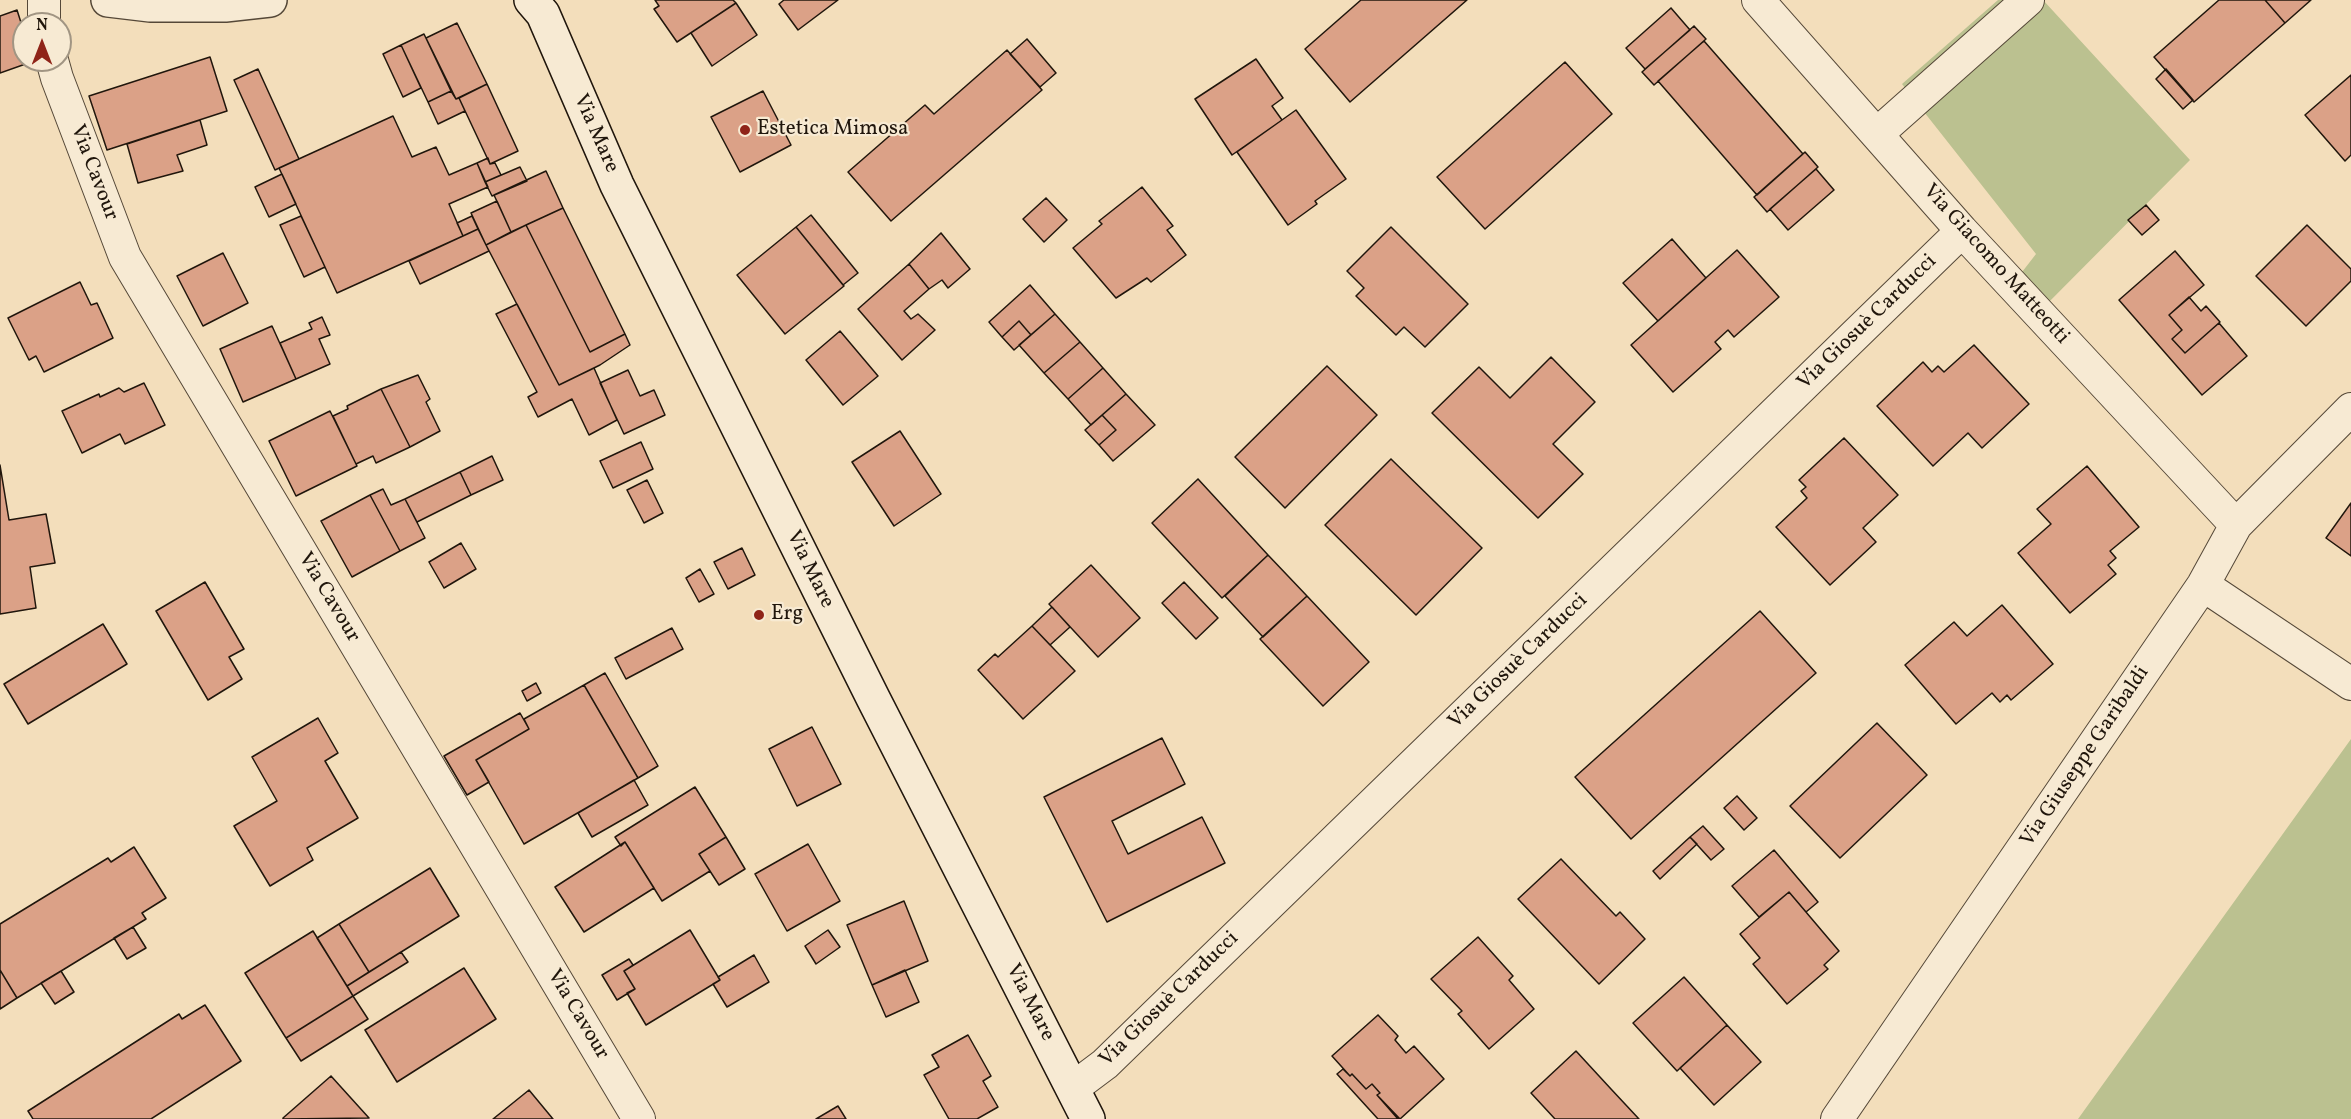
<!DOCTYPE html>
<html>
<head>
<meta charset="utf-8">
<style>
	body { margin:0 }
	#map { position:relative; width:2351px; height:1119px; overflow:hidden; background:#f3debb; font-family:Vollkorn,serif }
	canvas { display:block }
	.north { position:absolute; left:12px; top:12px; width:60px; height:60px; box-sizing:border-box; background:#f7ead3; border:2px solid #a19583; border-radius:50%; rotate:0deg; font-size:16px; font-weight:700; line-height:24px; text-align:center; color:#20160c }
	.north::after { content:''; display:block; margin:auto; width:21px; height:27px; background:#8f2418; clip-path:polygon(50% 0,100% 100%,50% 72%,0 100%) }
</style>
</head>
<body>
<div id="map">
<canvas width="2351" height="1119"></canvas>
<div class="north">N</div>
</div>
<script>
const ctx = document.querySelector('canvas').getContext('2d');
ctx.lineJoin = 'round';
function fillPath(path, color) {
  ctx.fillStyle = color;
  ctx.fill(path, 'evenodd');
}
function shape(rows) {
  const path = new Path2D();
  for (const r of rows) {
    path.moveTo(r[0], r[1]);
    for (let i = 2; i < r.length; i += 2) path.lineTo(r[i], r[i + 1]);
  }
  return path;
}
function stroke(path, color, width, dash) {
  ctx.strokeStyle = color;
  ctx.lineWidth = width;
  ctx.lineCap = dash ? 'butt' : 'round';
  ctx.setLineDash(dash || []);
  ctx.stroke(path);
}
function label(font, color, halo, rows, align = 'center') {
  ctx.font = font + ' Vollkorn,serif';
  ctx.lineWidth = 4.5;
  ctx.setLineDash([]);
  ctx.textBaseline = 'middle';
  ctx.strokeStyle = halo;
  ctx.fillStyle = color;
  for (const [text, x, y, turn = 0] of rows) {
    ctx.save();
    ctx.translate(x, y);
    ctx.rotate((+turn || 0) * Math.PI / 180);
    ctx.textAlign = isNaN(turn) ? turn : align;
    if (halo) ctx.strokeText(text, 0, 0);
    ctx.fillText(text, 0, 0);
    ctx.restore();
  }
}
const green = shape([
	[1998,0,2043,0,2190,160,2038,313,2012,285,2036,254,1902,84],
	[2351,739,2351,1119,2078,1119]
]);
const building = shape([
	[655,0,733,0,736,3,677,42,654,9,659,6,655,0],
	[784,0,838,0,798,30,779,4,784,0],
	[1361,0,1467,0,1350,102,1305,49,1361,0],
	[2219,0,2265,0,2285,23,2194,102,2154,57,2219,0],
	[2265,0,2311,0,2285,23,2265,0],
	[736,3,757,35,712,66,691,33,736,3],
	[1671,8,1690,30,1645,69,1626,48,1671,8],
	[17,10,24,32,24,60,34,61,0,73,0,16,17,10],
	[457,23,487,84,456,99,426,38,457,23],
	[1694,26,1706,39,1654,85,1642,72,1694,26],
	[424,34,451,91,428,102,401,45,424,34],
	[1027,39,1056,73,1040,87,1010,54,1027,39],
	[1704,41,1803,154,1757,195,1658,81,1704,41],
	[401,45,421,88,403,97,383,54,401,45],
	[1007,50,1042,90,891,221,848,172,925,105,934,114,1007,50],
	[210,57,227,111,107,150,89,96,210,57],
	[1256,59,1283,98,1272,106,1282,120,1232,155,1195,99,1256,59],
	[1565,62,1612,114,1485,229,1437,177,1565,62],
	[258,69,299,159,275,170,234,80,258,69],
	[2166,69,2193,100,2183,109,2156,79,2166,69],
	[2351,75,2351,155,2345,161,2305,115,2351,75],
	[487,84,518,151,490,164,459,98,487,84],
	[451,91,456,99,459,98,465,111,438,124,428,102,451,91],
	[763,91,791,145,740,172,711,117,763,91],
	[1296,110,1346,179,1315,201,1317,204,1288,225,1237,152,1296,110],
	[393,116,412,157,436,147,449,175,477,163,488,187,449,204,463,236,337,293,279,168,393,116],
	[200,120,207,145,177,155,183,171,138,183,127,144,200,120],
	[1805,152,1818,167,1767,212,1754,197,1805,152],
	[488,158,490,164,495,163,501,175,485,182,477,163,488,158],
	[520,167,527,181,492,196,485,182,520,167],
	[1816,169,1834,190,1788,230,1770,209,1816,169],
	[546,171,563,208,511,232,494,195,546,171],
	[282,174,296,204,269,217,255,187,282,174],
	[1142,187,1173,226,1167,230,1186,255,1151,282,1147,278,1116,298,1073,248,1102,224,1099,221,1142,187],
	[1046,198,1067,220,1044,242,1023,219,1046,198],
	[497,201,511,232,486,245,471,213,497,201],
	[2146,205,2159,220,2142,235,2128,220,2146,205],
	[563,208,625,334,590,352,526,225,563,208],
	[811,215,858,273,843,285,796,227,811,215],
	[301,216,325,267,304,277,280,225,301,216],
	[472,216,478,229,463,236,457,223,472,216],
	[526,225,590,352,625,334,630,345,600,365,559,385,486,245,526,225],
	[2307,225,2351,269,2351,281,2306,326,2256,276,2307,225],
	[796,227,844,286,785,334,737,275,796,227],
	[1391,227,1468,304,1425,347,1404,327,1396,335,1356,296,1364,288,1347,271,1391,227],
	[478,229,489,251,420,284,409,261,478,229],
	[941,233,970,269,948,288,942,280,929,289,909,264,941,233],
	[1672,239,1706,278,1658,321,1623,283,1672,239],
	[1737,250,1779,297,1734,337,1728,330,1715,342,1721,349,1673,392,1631,345,1737,250],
	[2175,251,2204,285,2169,315,2182,330,2172,339,2185,353,2219,323,2247,356,2202,395,2119,300,2175,251],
	[223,253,248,303,203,326,177,276,223,253],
	[909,264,929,289,904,311,911,319,918,314,935,330,902,360,858,309,909,264],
	[80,282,91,305,97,303,113,338,44,372,36,356,29,360,8,318,80,282],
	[1030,285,1055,314,1031,335,1019,321,1002,337,989,322,1030,285],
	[2189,297,2201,311,2206,306,2220,322,2185,353,2172,339,2182,330,2169,315,2189,297],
	[517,304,559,385,594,368,617,420,589,435,572,399,538,417,528,397,537,392,496,314,517,304],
	[1055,314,1080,342,1044,373,1019,345,1055,314],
	[322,317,330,335,319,339,330,364,296,379,280,343,312,329,309,323,322,317],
	[1019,321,1031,335,1014,350,1002,337,1019,321],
	[272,326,296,379,243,402,220,349,272,326],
	[840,331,878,376,843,405,806,360,840,331],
	[1080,342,1103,368,1068,399,1044,373,1080,342],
	[1974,345,2029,404,1982,448,1968,433,1933,466,1877,406,1923,362,1932,372,1938,366,1944,372,1974,345],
	[1551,357,1595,402,1553,444,1583,474,1538,518,1432,413,1479,367,1510,398,1551,357],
	[1327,366,1377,415,1285,508,1235,457,1327,366],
	[1103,368,1126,394,1091,425,1068,399,1103,368],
	[628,370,640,396,654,390,665,415,624,434,600,383,628,370],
	[418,375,430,399,426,402,440,431,410,447,381,389,418,375],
	[144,383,165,425,125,444,120,434,82,453,62,411,99,394,100,397,119,388,124,392,144,383],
	[381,389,410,447,376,463,373,456,356,464,333,416,348,409,347,406,381,389],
	[1126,394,1155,425,1113,461,1099,445,1116,430,1102,415,1126,394],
	[330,411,357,466,296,496,269,441,330,411],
	[1102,415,1116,430,1099,445,1085,430,1102,415],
	[900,431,941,494,894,526,852,462,900,431],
	[1844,438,1898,495,1863,528,1876,542,1830,585,1776,527,1807,498,1801,491,1806,487,1799,480,1844,438],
	[641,442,653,469,613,488,600,461,641,442],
	[492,456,503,480,471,495,460,472,492,456],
	[1391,459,1482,548,1416,615,1325,525,1391,459],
	[0,465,9,520,46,514,55,563,30,567,36,608,0,614,0,465],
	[2087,466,2139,527,2110,551,2116,558,2108,565,2116,574,2070,613,2018,553,2051,524,2037,509,2087,466],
	[460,472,471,495,417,522,405,499,460,472],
	[1198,479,1268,555,1222,598,1152,523,1198,479],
	[647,480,663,513,644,523,627,490,647,480],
	[383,489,391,505,405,499,425,538,400,551,370,495,383,489],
	[370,495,400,551,352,577,321,521,370,495],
	[2351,503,2351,556,2326,538,2351,503],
	[461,543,476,569,444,588,429,562,461,543],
	[742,548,755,575,728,589,714,562,742,548],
	[1268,555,1307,596,1263,637,1225,596,1268,555],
	[1091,565,1140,618,1098,657,1049,604,1091,565],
	[700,569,714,594,699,602,686,578,700,569],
	[205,582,244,649,229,657,242,679,208,700,156,611,205,582],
	[1184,582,1218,618,1196,639,1162,603,1184,582],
	[1307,596,1369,662,1323,706,1260,639,1307,596],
	[2002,605,2053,664,2011,700,2007,695,2000,702,1992,693,1956,724,1905,665,1954,622,1967,636,2002,605],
	[1052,607,1070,627,1050,645,1032,626,1052,607],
	[1760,611,1816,673,1631,839,1575,777,1760,611],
	[103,624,127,664,28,724,4,684,103,624],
	[1032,626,1075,671,1023,719,978,670,995,654,998,657,1032,626],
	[672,628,683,649,626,679,615,658,672,628],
	[605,673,658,766,638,778,584,685,605,673],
	[536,683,541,693,527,701,522,691,536,683],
	[584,685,638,778,524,844,476,760,529,729,524,719,584,685],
	[520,713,529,729,476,760,489,782,467,795,444,756,520,713],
	[318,718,338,753,325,761,358,818,307,848,313,860,270,886,234,826,277,801,252,757,318,718],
	[1877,723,1927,775,1840,858,1790,806,1877,723],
	[812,727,841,784,797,806,769,749,812,727],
	[1162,738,1185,784,1112,821,1128,854,1202,817,1225,863,1107,922,1044,797,1162,738],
	[634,780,648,805,592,837,578,813,634,780],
	[695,787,726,837,699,854,710,871,662,901,625,842,621,846,615,837,695,787],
	[1737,796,1757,818,1744,830,1724,808,1737,796],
	[1703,826,1724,849,1711,860,1690,837,1703,826],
	[726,837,745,869,719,885,699,854,726,837],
	[1690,837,1697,844,1660,879,1653,871,1690,837],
	[625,842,654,888,584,932,555,887,625,842],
	[808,844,840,901,787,931,755,874,808,844],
	[134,847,166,898,142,913,146,919,17,998,0,970,0,924,108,858,111,862,134,847],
	[1774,850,1818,902,1806,912,1789,892,1759,917,1732,886,1774,850],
	[1561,859,1616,916,1620,912,1645,939,1599,984,1518,899,1561,859],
	[430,868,459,916,369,972,339,924,430,868],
	[1789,892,1839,951,1824,965,1828,969,1787,1004,1753,964,1760,958,1740,934,1789,892],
	[904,901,928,961,872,985,847,925,904,901],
	[339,924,369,972,347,986,317,938,339,924],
	[133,927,146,948,127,959,114,938,133,927],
	[690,930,720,980,646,1025,627,993,635,989,624,971,690,930],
	[828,930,840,947,816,964,805,946,828,930],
	[313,931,353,996,286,1038,245,973,313,931],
	[1478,937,1513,976,1509,980,1534,1009,1489,1049,1458,1014,1462,1011,1431,979,1478,937],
	[401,952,408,962,353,996,347,986,401,952],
	[754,955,769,982,727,1007,713,984,720,980,718,977,754,955],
	[629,959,633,965,624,971,635,989,617,1000,602,975,629,959],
	[464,968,496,1019,397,1082,365,1030,464,968],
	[0,970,17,998,0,1009,0,970],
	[905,970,919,1002,886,1017,872,985,905,970],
	[61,971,74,992,55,1004,41,983,61,971],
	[1684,977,1727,1025,1677,1071,1633,1023,1684,977],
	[353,996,368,1019,301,1061,286,1038,353,996],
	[205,1005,241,1061,151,1119,33,1119,28,1111,179,1014,182,1019,205,1005],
	[1378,1015,1398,1036,1395,1040,1406,1053,1414,1046,1444,1079,1400,1119,1377,1095,1380,1093,1372,1084,1366,1089,1352,1074,1350,1076,1332,1056,1378,1015],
	[1727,1025,1761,1062,1714,1105,1680,1068,1727,1025],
	[968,1035,991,1076,983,1081,998,1107,977,1119,949,1119,924,1075,939,1067,932,1055,968,1035],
	[1576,1051,1611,1089,1639,1119,1555,1119,1531,1093,1576,1051],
	[1343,1069,1350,1076,1352,1074,1366,1089,1372,1084,1380,1093,1377,1095,1398,1119,1378,1119,1337,1074,1343,1069],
	[331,1076,369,1118,283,1119,283,1118,331,1076],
	[529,1090,553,1119,493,1119,529,1090],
	[838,1106,846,1119,816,1119,838,1106]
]);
const minor = shape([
	[1758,0,1962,231,2236,525],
	[44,24,44,0],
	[52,60,57,78,125,257,639,1119],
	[1877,134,2028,0],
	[2203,585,2351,684],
	[1073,1088,1105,1064,1962,231],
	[1837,1119,2203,585,2236,525,2351,409]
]);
const tertiary = shape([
	[108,0,150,5,225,5,270,0]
]);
const secondary = shape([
	[531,0,543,14,617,185,873,698,1088,1119]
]);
const markers = [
	[745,130,6,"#8f2418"],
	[759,615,6,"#8f2418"]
];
const poiNames = [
	["Estetica Mimosa",757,130],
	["Erg",771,615]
];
const streetNames = [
	["Via Mare",595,134,66],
	["Via Cavour",93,173,69],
	["Via Giacomo Matteotti",1995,265,48],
	["Via Giosuè Carducci",1868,323,-44],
	["Via Mare",809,570,64],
	["Via Cavour",328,598,59],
	["Via Giosuè Carducci",1519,662,-44],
	["Via Giuseppe Garibaldi",2086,757,-56],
	["Via Giosuè Carducci",1170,1000,-44],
	["Via Mare",1029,1003,63],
	["Via Cavour",577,1015,59]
];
fillPath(green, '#bbc190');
fillPath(building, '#dba187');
stroke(building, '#20160c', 1.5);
stroke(minor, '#554838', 34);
stroke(tertiary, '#554838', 36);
stroke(secondary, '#20160c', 36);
stroke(minor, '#f7ead3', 32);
stroke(tertiary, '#f7ead3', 33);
stroke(secondary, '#f7ead3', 33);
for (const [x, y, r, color] of markers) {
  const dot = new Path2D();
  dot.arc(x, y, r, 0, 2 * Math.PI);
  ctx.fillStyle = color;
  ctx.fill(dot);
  stroke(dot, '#f7ead3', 2);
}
label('21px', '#20160c', '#f7ead3', poiNames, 'left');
label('21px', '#20160c', '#f7ead3', streetNames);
</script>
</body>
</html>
